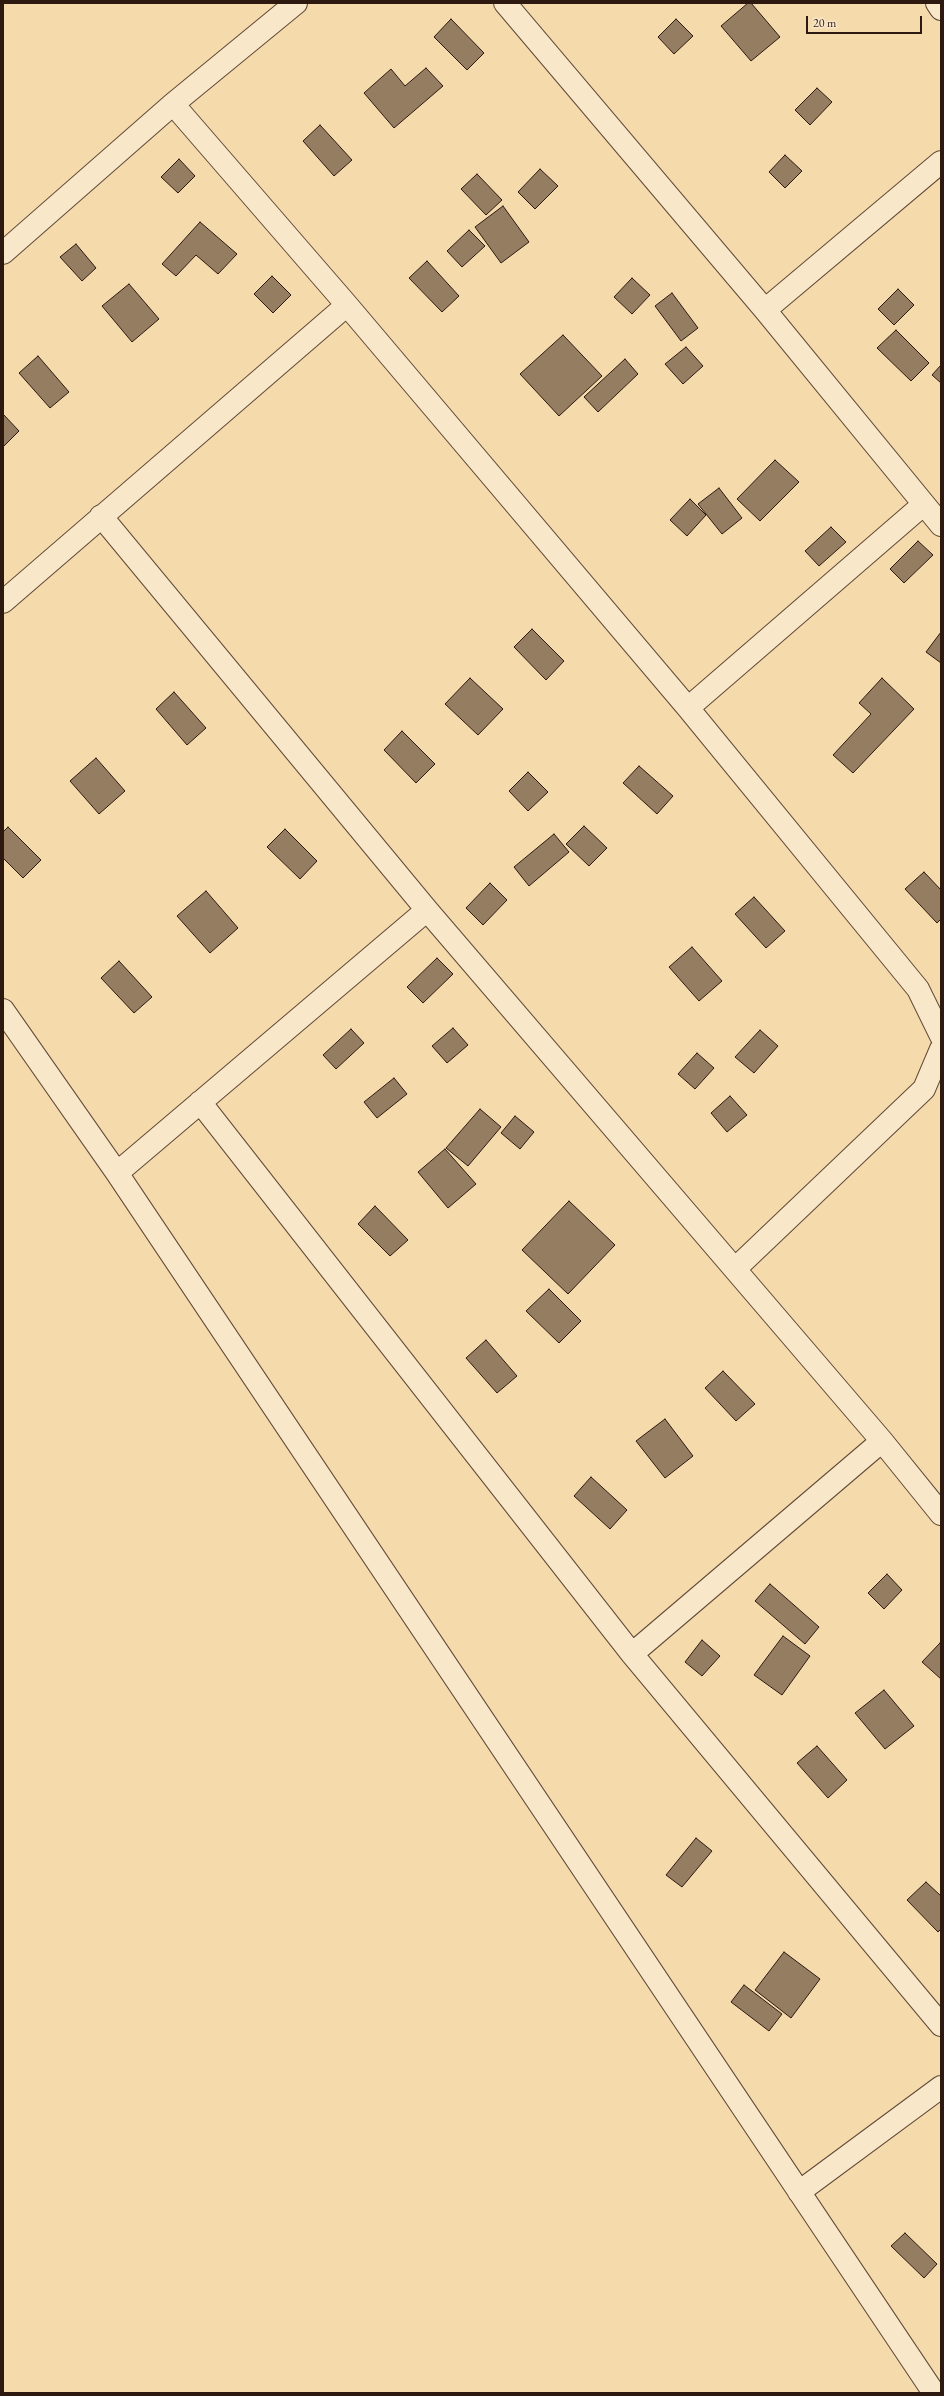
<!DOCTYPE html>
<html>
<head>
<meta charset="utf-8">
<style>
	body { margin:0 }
	#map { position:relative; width:944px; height:2396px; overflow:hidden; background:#f5daac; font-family:"EB Garamond",serif }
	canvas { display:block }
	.frame { position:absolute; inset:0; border:4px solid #2e1911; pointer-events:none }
	.scale { position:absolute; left:806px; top:16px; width:116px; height:18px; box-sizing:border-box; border:2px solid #2e1911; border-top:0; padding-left:5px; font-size:12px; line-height:14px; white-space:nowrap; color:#2e1911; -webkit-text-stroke:3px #f8e7c9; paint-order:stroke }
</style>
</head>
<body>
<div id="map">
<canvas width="944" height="2396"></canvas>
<div class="frame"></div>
<div class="scale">20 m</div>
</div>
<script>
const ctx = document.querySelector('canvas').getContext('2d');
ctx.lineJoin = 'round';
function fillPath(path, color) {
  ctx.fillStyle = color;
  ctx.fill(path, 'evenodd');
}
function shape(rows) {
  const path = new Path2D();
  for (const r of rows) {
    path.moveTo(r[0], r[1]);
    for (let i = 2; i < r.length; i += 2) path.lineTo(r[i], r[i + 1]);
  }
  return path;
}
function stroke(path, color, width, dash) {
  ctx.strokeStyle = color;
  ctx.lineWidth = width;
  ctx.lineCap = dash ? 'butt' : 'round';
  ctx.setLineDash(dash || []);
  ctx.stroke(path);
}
const building = shape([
	[748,3,751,3,780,37,751,61,721,26,748,3],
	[451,19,484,53,467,70,434,37,451,19],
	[676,19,693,36,674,54,658,37,676,19],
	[426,68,443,86,394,128,364,93,391,69,405,86,426,68],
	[817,88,832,102,810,125,795,110,817,88],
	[320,125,352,160,334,176,303,141,320,125],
	[785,155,802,171,785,188,769,172,785,155],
	[179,159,195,176,178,193,161,177,179,159],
	[540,169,558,186,535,209,518,192,540,169],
	[477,174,502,200,486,215,461,189,477,174],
	[503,206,529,242,501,263,475,227,503,206],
	[200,222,237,254,218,274,196,255,176,276,162,264,200,222],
	[469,230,485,246,462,267,447,251,469,230],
	[76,244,96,268,82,281,60,257,76,244],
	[427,261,459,296,442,312,409,278,427,261],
	[272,276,291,295,273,313,254,294,272,276],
	[632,278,650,295,632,314,614,297,632,278],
	[129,284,159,319,132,342,102,306,129,284],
	[898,289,914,305,894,325,878,309,898,289],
	[672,293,698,328,681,341,655,306,672,293],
	[896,330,929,363,911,381,877,348,896,330],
	[563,335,602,376,559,416,520,374,563,335],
	[686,347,703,366,683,384,665,364,686,347],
	[38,356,69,392,50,408,19,373,38,356],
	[625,359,638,374,598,412,584,397,625,359],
	[941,365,941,383,932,375,941,365],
	[3,414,19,431,3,447,3,414],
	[775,460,799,482,760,521,737,499,775,460],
	[719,488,742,518,722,534,698,504,719,488],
	[690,499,706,515,687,536,670,520,690,499],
	[831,527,846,542,819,566,805,551,831,527],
	[918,541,933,555,904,583,890,569,918,541],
	[532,629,564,661,546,680,514,647,532,629],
	[941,632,941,663,926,652,941,632],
	[470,678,503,709,478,735,445,704,470,678],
	[882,678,914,709,853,773,833,755,871,714,859,703,882,678],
	[174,692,206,728,187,745,156,709,174,692],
	[402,731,435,764,416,783,384,750,402,731],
	[96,758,125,791,99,814,70,781,96,758],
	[639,766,673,796,657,814,623,783,639,766],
	[528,772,548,792,528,811,509,791,528,772],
	[584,826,607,848,589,866,566,844,584,826],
	[8,827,41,860,23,878,3,858,3,832,8,827],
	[285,829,317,861,300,879,267,847,285,829],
	[554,834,569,852,529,886,514,867,554,834],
	[924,872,941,890,941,919,937,923,905,889,924,872],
	[490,883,507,900,483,925,466,908,490,883],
	[206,891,238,928,210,953,177,916,206,891],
	[754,897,785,931,766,948,735,914,754,897],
	[692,947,722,981,699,1001,669,967,692,947],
	[437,958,453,974,423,1003,407,987,437,958],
	[119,961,152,997,134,1013,101,978,119,961],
	[453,1028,468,1045,447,1063,432,1046,453,1028],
	[351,1029,364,1043,336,1069,323,1055,351,1029],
	[760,1030,778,1046,754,1073,735,1057,760,1030],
	[697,1053,714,1068,695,1089,678,1074,697,1053],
	[394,1078,407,1094,377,1118,364,1102,394,1078],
	[730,1096,747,1115,727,1132,711,1113,730,1096],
	[480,1109,501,1127,468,1166,446,1148,480,1109],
	[515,1116,534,1132,520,1149,501,1133,515,1116],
	[445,1149,476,1184,448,1208,418,1172,445,1149],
	[569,1201,615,1245,568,1294,522,1250,569,1201],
	[375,1206,408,1240,390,1256,358,1224,375,1206],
	[549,1289,581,1321,559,1343,526,1311,549,1289],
	[486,1340,517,1376,497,1393,466,1358,486,1340],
	[723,1371,755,1404,736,1421,705,1388,723,1371],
	[665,1419,693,1456,665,1478,636,1441,665,1419],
	[591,1477,627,1510,610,1529,574,1496,591,1477],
	[887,1574,902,1590,884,1609,868,1593,887,1574],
	[770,1584,819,1627,805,1644,755,1601,770,1584],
	[783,1636,810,1656,782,1695,754,1675,783,1636],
	[702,1640,720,1656,702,1676,685,1662,702,1640],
	[940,1643,941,1645,941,1679,922,1662,940,1643],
	[884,1690,914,1726,885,1749,855,1713,884,1690],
	[817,1746,847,1780,828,1798,797,1763,817,1746],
	[696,1838,712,1851,682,1887,666,1875,696,1838],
	[926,1882,941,1896,941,1929,938,1932,907,1900,926,1882],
	[784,1952,820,1979,791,2018,755,1990,784,1952],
	[744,1985,782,2014,769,2031,731,2002,744,1985],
	[905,2233,937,2264,924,2278,891,2246,905,2233]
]);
const street = shape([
	[505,3,765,310,941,525],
	[937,3,941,9],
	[173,104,347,305,688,708,918,989,941,1036],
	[3,253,173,104,296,3],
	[765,310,941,162],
	[101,516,427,910,882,1441,941,1514],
	[3,602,347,305],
	[688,708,924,504],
	[3,1010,117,1173,934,2393],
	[200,1102,632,1654,941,2025],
	[117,1173,427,910],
	[735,1269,924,1089,941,1049],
	[632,1654,882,1441],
	[799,2192,941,2087]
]);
fillPath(building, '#957d62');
stroke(building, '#2e1911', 1);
stroke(street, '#604938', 24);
stroke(street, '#f8e7c9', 22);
</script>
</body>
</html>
